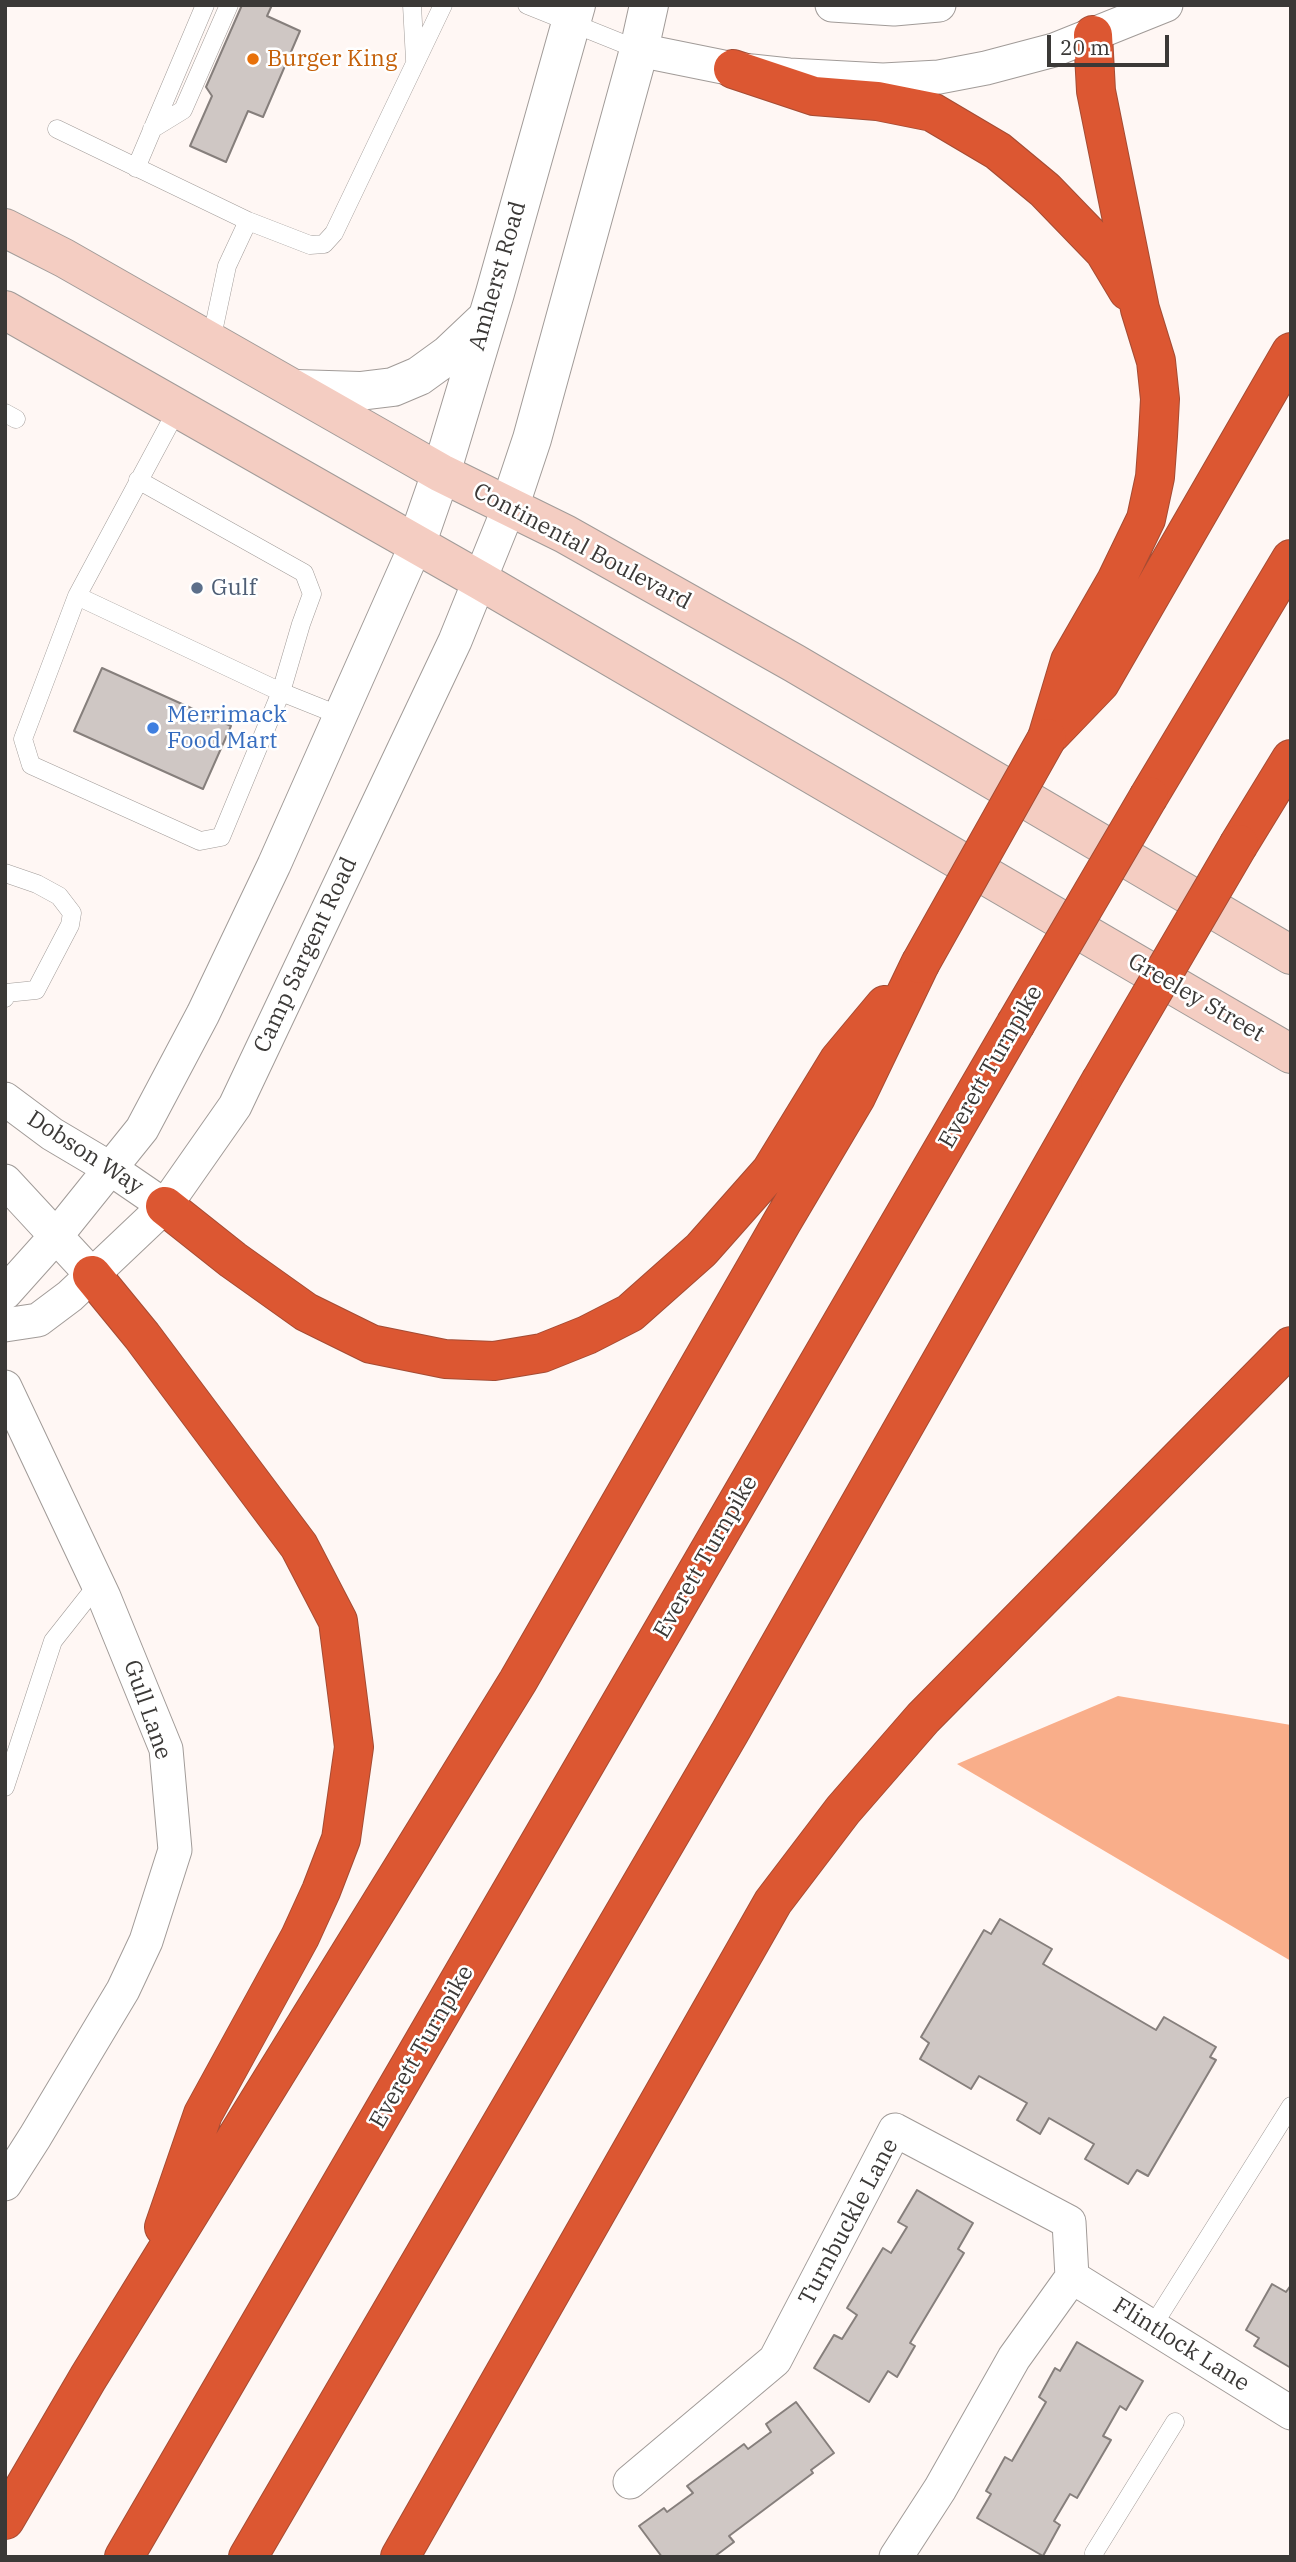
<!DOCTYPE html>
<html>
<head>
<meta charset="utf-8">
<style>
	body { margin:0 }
	#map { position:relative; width:1296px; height:2562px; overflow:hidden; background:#fff7f4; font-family:"IBM Plex Serif",serif }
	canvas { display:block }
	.frame { position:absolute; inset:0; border:7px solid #3b3937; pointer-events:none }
	.scale { position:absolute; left:1047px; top:35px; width:122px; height:32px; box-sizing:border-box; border:4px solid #3b3937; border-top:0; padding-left:9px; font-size:21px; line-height:24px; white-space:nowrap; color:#3b3937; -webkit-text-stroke:5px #fff; paint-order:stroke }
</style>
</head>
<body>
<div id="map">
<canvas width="1296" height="2562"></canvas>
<div class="frame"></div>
<div class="scale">20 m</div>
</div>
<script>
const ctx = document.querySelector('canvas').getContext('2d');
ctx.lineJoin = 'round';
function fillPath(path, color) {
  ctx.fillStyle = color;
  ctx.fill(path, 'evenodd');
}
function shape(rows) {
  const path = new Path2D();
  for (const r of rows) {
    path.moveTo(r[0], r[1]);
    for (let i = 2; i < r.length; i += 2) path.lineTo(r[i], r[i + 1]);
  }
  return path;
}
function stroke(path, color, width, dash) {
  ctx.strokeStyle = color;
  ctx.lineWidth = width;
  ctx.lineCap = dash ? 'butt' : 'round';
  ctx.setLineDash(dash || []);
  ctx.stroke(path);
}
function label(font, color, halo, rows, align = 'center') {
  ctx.font = font + ' "IBM Plex Serif",serif';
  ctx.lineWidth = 5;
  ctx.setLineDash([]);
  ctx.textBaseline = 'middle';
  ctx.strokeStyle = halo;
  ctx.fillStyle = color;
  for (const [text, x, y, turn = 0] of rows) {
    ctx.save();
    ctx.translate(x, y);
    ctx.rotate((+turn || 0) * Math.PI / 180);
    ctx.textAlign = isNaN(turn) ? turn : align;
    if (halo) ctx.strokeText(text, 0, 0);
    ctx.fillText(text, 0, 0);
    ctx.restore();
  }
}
const forest = shape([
	[1118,1696,1291,1725,1291,1961,957,1764]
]);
const building = shape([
	[242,5,272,5,267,16,300,31,263,117,248,111,226,162,190,146,212,96,206,87,242,5],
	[102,668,231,726,203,789,74,731,102,668],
	[1000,1919,1052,1949,1043,1964,1156,2030,1164,2017,1216,2047,1210,2057,1216,2060,1148,2176,1137,2170,1128,2184,1085,2159,1094,2144,1049,2118,1040,2134,1017,2120,1027,2103,979,2076,971,2089,920,2059,929,2043,921,2037,984,1930,991,1934,1000,1919],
	[917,2190,973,2223,958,2249,964,2253,910,2343,915,2346,897,2377,888,2371,869,2402,814,2368,834,2335,842,2339,857,2315,847,2308,883,2248,891,2253,907,2227,898,2222,917,2190],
	[1272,2284,1286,2292,1291,2285,1291,2368,1254,2346,1259,2338,1246,2330,1272,2284],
	[1077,2342,1143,2381,1126,2410,1120,2406,1103,2436,1111,2440,1077,2498,1070,2494,1054,2521,1060,2525,1043,2556,977,2518,991,2494,986,2491,1005,2457,1012,2461,1046,2402,1039,2397,1055,2368,1060,2371,1077,2342],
	[796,2402,834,2453,811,2470,813,2473,729,2536,734,2542,714,2557,662,2557,639,2526,664,2508,667,2512,693,2493,687,2486,744,2444,748,2449,771,2432,766,2424,796,2402]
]);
const service = shape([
	[412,5,415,60],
	[527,5,639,50],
	[57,129,248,221,310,245,324,244,334,233,443,5],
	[152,129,183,110,229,5],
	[136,168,205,5],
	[211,341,227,266,248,221],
	[178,408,77,596,281,692,341,716],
	[5,413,16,419],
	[77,596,23,739,31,765,200,841,221,837,281,692,301,624,312,594,304,573,138,480],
	[5,873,37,884,59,896,72,913,70,925,36,990,6,993,5,998],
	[5,1787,53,1641,98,1584],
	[1152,2327,1291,2106],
	[1095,2557,1094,2553,1175,2422]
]);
const minor = shape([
	[832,5,894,9,939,5],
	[639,50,733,69,789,75,883,80,939,77,986,68,1054,50,1166,5],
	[5,1099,52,1134,111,1169,165,1206],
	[5,1181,92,1275],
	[5,1293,56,1236,142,1129,203,1014,274,865,416,545],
	[5,1325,38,1320,70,1296,165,1206,235,1106,455,641,510,505],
	[5,1387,104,1597,166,1749,175,1850,146,1941,123,1990,35,2137,5,2184],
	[1072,2277,1291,2413],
	[630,2482,775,2360,895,2130,1069,2222,1072,2277,1014,2358,940,2489,896,2557]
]);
const tertiary = shape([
	[296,389,360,391,393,387,419,376,448,355,485,320],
	[510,505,532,439,639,50,649,5],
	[416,545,441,473,495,293,576,5]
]);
const secondary = shape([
	[5,228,64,258,441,473,565,534,794,663,1291,955],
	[5,310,481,581,1291,1054]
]);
const motorway = shape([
	[733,69,814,96,877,101,932,112,998,151,1045,190,1104,251,1128,291],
	[1051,734,1100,683,1291,352],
	[1047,738,1070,661,1116,581,1146,519,1155,477,1158,436,1160,399,1156,361,1140,309,1096,91,1093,35],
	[1149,796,1291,559],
	[1239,844,1291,759],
	[165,1206,233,1260,306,1312,371,1344,445,1359,494,1361,542,1353,587,1335,630,1313,701,1250,771,1171,839,1060,885,1005],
	[92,1275,142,1336,299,1546,338,1621,354,1747,341,1839,321,1891,300,1937,203,2114,164,2227],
	[5,2520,88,2378,518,1681,782,1222,856,1097,920,964],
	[124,2557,1015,1025],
	[248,2557,730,1732,1100,1082],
	[400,2557,773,1902,843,1810,923,1718,1291,1346]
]);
const motorwayBridge = shape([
	[920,964,1047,738],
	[1015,1025,1149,796],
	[1100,1082,1239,844]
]);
const markers = [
	[253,59,7,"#e8710a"],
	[197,588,7,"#5c6f8a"],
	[153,728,7,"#3f7fe0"]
];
const foodNames = [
	["Burger King",267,59]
];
const streetNames = [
	["Amherst Road",498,276,-74],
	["Continental Boulevard",582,547,28],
	["Camp Sargent Road",306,955,-65],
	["Greeley Street",1196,998,30],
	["Everett Turnpike",991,1067,-60],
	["Dobson Way",85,1153,33],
	["Everett Turnpike",706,1557,-60],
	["Gull Lane",147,1710,71],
	["Everett Turnpike",422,2047,-60],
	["Turnbuckle Lane",849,2222,-62],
	["Flintlock Lane",1181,2345,32]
];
const serviceNames = [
	["Gulf",211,588]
];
const shopNames = [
	["Merrimack",167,715],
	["Food Mart",167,741]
];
fillPath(forest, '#f9ae8a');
fillPath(building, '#cfc7c4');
stroke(building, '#867f7c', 2);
stroke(service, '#a19b98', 19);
stroke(minor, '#a19b98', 35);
stroke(tertiary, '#a19b98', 40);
stroke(secondary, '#a19b98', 40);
stroke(motorway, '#a44c34', 40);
stroke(service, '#fff', 18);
stroke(minor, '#fff', 33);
stroke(tertiary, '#fff', 38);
stroke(secondary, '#f4cdc2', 38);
stroke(motorway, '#dc5732', 38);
stroke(motorwayBridge, '#a44c34', 40, []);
stroke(motorwayBridge, '#dc5732', 38);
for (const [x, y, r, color] of markers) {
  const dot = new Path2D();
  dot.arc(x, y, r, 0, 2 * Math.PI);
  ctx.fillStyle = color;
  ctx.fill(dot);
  stroke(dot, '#fff', 2.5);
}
label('23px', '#c56008', '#fff', foodNames, 'left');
label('23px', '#3b3937', '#fff', streetNames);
label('23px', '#4e5e75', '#fff', serviceNames, 'left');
label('23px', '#366cbe', '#fff', shopNames, 'left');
</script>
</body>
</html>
